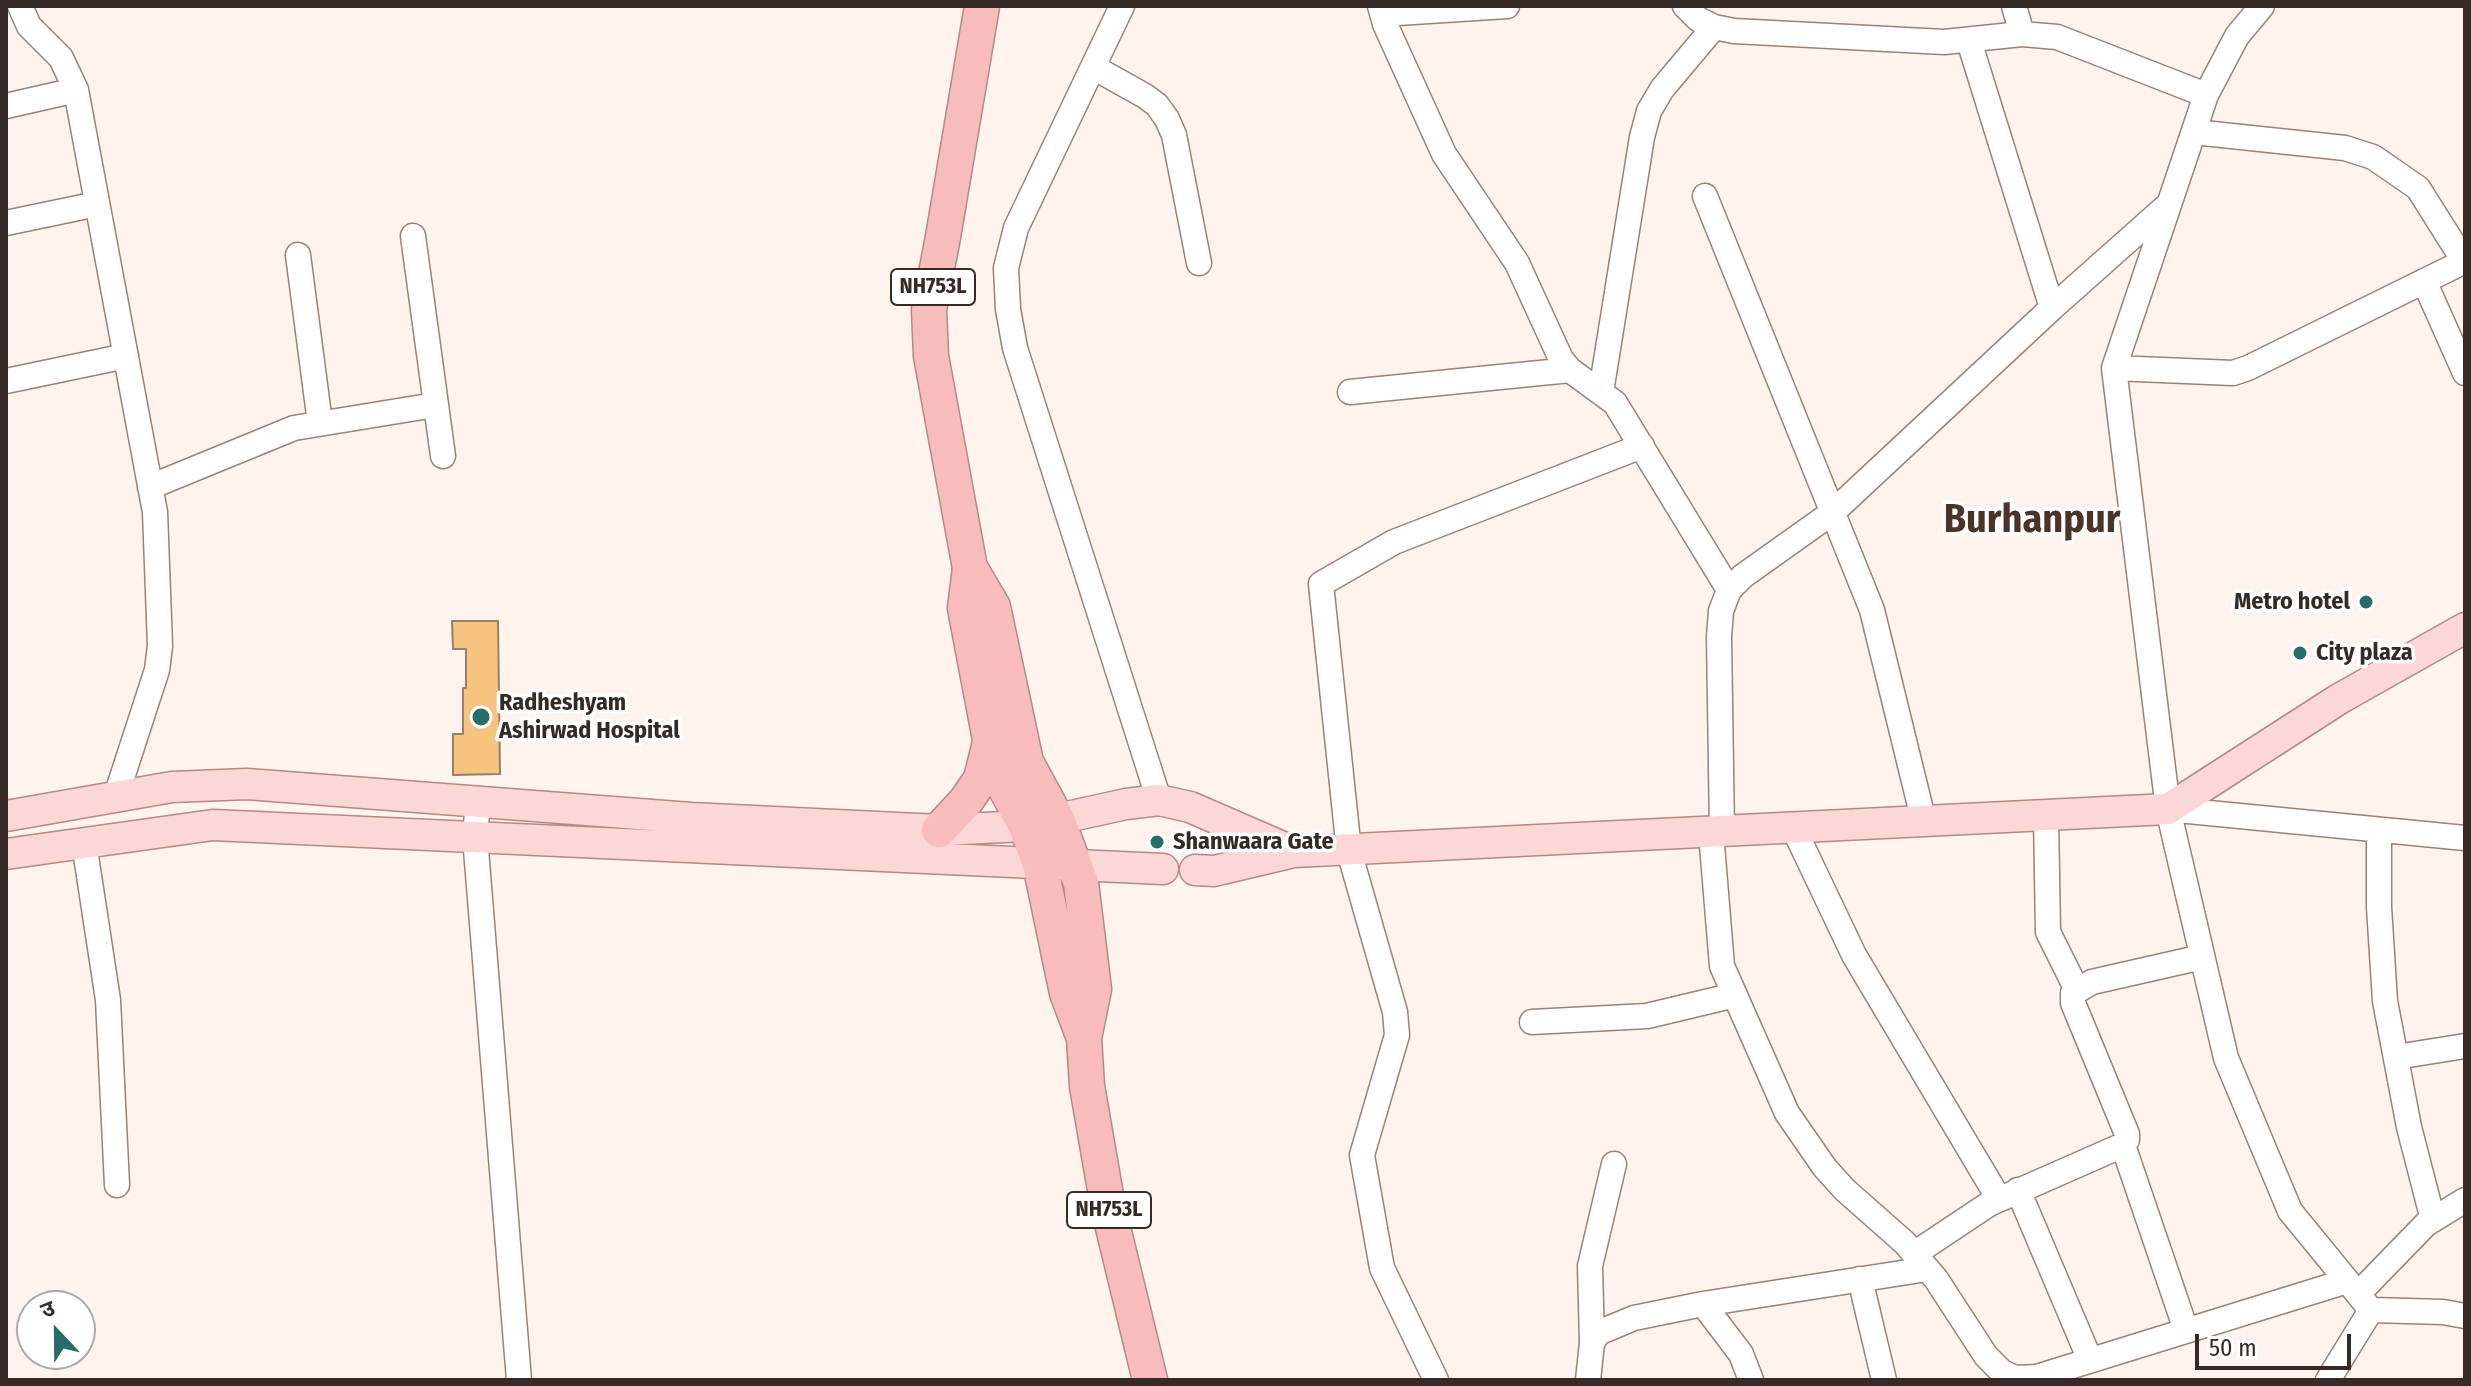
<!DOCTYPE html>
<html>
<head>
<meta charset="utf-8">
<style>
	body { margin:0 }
	#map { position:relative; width:2471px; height:1386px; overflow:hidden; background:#fff3ee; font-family:"Fira Sans Condensed","Noto Sans Devanagari",sans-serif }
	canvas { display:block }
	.frame { position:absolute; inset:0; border:8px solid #352a25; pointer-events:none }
	.north { position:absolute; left:16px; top:1290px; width:80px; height:80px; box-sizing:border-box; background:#fff; border:2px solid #aeaaa8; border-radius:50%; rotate:338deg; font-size:22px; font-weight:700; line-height:32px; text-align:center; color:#352a25 }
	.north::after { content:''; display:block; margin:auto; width:28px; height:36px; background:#256e67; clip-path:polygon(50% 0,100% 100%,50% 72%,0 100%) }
	.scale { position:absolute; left:2195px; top:1334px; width:156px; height:36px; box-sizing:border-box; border:4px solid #352a25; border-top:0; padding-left:10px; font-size:24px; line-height:28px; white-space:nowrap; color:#352a25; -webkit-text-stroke:6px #fff; paint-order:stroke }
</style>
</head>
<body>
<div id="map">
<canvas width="2471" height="1386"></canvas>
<div class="frame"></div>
<div class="north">उ</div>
<div class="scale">50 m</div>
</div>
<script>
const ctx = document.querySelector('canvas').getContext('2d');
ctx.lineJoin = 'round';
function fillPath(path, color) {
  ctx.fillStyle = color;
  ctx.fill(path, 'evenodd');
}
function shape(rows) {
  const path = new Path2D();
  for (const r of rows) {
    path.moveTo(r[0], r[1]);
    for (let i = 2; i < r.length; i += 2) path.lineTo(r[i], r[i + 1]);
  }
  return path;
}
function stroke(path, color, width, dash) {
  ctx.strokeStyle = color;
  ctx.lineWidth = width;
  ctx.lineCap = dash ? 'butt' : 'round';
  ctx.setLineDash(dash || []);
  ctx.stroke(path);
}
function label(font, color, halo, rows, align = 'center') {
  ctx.font = font + ' "Fira Sans Condensed",sans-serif';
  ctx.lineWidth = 7;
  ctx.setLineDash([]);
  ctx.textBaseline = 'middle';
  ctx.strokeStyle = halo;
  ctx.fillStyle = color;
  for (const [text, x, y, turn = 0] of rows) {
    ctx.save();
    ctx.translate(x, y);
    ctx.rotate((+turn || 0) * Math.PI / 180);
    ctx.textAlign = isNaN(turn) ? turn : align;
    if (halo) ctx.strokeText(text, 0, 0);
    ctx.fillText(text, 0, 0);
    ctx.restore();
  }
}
const building = shape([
	[452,621,498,621,500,774,453,775,453,734,463,734,463,688,466,688,466,649,453,649,452,621]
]);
const minor = shape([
	[20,6,29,26,61,58,76,90,155,512,160,646,157,670,116,796],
	[1122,6,1016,228,1006,268,1008,309,1015,348,1159,800],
	[1380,6,1385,24,1444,154,1517,263,1561,359,1570,370,1615,403,1729,590],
	[1685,6,1698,19,1714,27,1734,31,1944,42,2022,34,2057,37,2206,95],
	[2014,6,2022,34],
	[2262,6,2237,36,2206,95,2114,368,2168,809,2226,1058,2290,1211,2371,1310,2443,1312,2465,1316],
	[1382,14,1507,6],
	[1969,41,2052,308],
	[1093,67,1145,96,1157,105,1167,119,1174,135,1199,263],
	[6,106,76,90],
	[2194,132,2345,148,2373,157,2418,188,2464,261],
	[1705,196,1872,610,1924,822],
	[6,223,97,204],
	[413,236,443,456],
	[298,255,320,423],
	[2424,281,2465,373],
	[2114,368,2233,373,2248,368,2465,261],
	[6,381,126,356],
	[1350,392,1570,370],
	[1601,392,1642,137,1649,111,1662,89,1714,27],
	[150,487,294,428,435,405],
	[478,801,475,837,519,1380],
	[2168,809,2465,838],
	[2046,816,2048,932,2077,990],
	[1794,829,1854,955,1999,1199],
	[2379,830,2379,907,2385,1001,2409,1127,2433,1220],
	[1722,832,1719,637,1721,611,1729,590,1743,576,1833,512,2052,308,2169,204],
	[1711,833,1722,966,1787,1113,1825,1168,1845,1190,1905,1243,1936,1279,1986,1356,2002,1372,2015,1378,2037,1377,2347,1281],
	[84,843,108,1000,117,1185],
	[1532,1022,1647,1016,1735,995],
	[2396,1057,2465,1046],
	[2123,1145,2186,1330],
	[2018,1190,2090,1360],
	[1914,1254,1989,1204,2123,1145,2127,1140,2127,1134,2073,1003,2073,993,2092,982,2202,957],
	[1860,1279,1884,1380],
	[2358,1294,2426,1224,2465,1200],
	[1703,1304,1741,1354,1751,1380],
	[1592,1343,1590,1266,1614,1164],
	[1436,1380,1382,1268,1362,1155,1397,1035,1395,1012,1349,851,1321,584,1394,542,1642,446],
	[1588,1380,1592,1343,1598,1333,1634,1318,1703,1304,1927,1269],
	[2328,1380,2371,1310]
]);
const major = shape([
	[6,816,172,787,247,784,691,818,939,830,1026,826,1126,804,1159,800,1190,807,1294,852],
	[6,854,213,825,1163,869],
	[1195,870,1214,871,1294,852,2168,809,2339,699,2465,628]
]);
const highway = shape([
	[982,6,943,237,929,310,931,356,970,568,965,608,996,771,1026,826,1040,864,1067,993,1084,1038],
	[970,568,993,607,1026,762,1057,819,1081,883,1094,989,1084,1038,1087,1086,1108,1207,1150,1380],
	[939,830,966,801,981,779,990,742]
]);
const markers = [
	[2366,602,8,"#256e67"],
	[2300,653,8,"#256e67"],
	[481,717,10,"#256e67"],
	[1157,842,8,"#256e67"]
];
const shields = [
	[933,287,84],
	[1109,1210,84]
];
const shieldNames = [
	["NH753L",933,287],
	["NH753L",1109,1210]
];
const poiNames = [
	["Metro hotel",2350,602,"right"],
	["City plaza",2316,653],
	["Radheshyam",499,703],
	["Ashirwad Hospital",499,731],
	["Shanwaara Gate",1173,842]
];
const townNames = [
	["Burhanpur",2032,521]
];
fillPath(building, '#f7c480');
stroke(building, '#92816b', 2);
stroke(minor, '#9c8175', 27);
stroke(major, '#b48988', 33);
stroke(highway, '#b48988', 37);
stroke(minor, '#fff', 24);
stroke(major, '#fbd7d7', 30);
stroke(highway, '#f9bcbd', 34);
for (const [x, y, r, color] of markers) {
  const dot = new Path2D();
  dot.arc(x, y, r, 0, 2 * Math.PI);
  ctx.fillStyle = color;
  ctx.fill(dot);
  stroke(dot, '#fff', 3);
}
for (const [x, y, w] of shields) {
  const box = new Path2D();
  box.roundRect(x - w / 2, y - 18, w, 36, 6);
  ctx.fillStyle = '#fff';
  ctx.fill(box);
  stroke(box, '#352a25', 2);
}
label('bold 22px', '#352a25', null, shieldNames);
label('bold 24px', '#352a25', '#fff', poiNames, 'left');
label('bold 40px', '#4a3429', '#fff', townNames);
</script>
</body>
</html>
